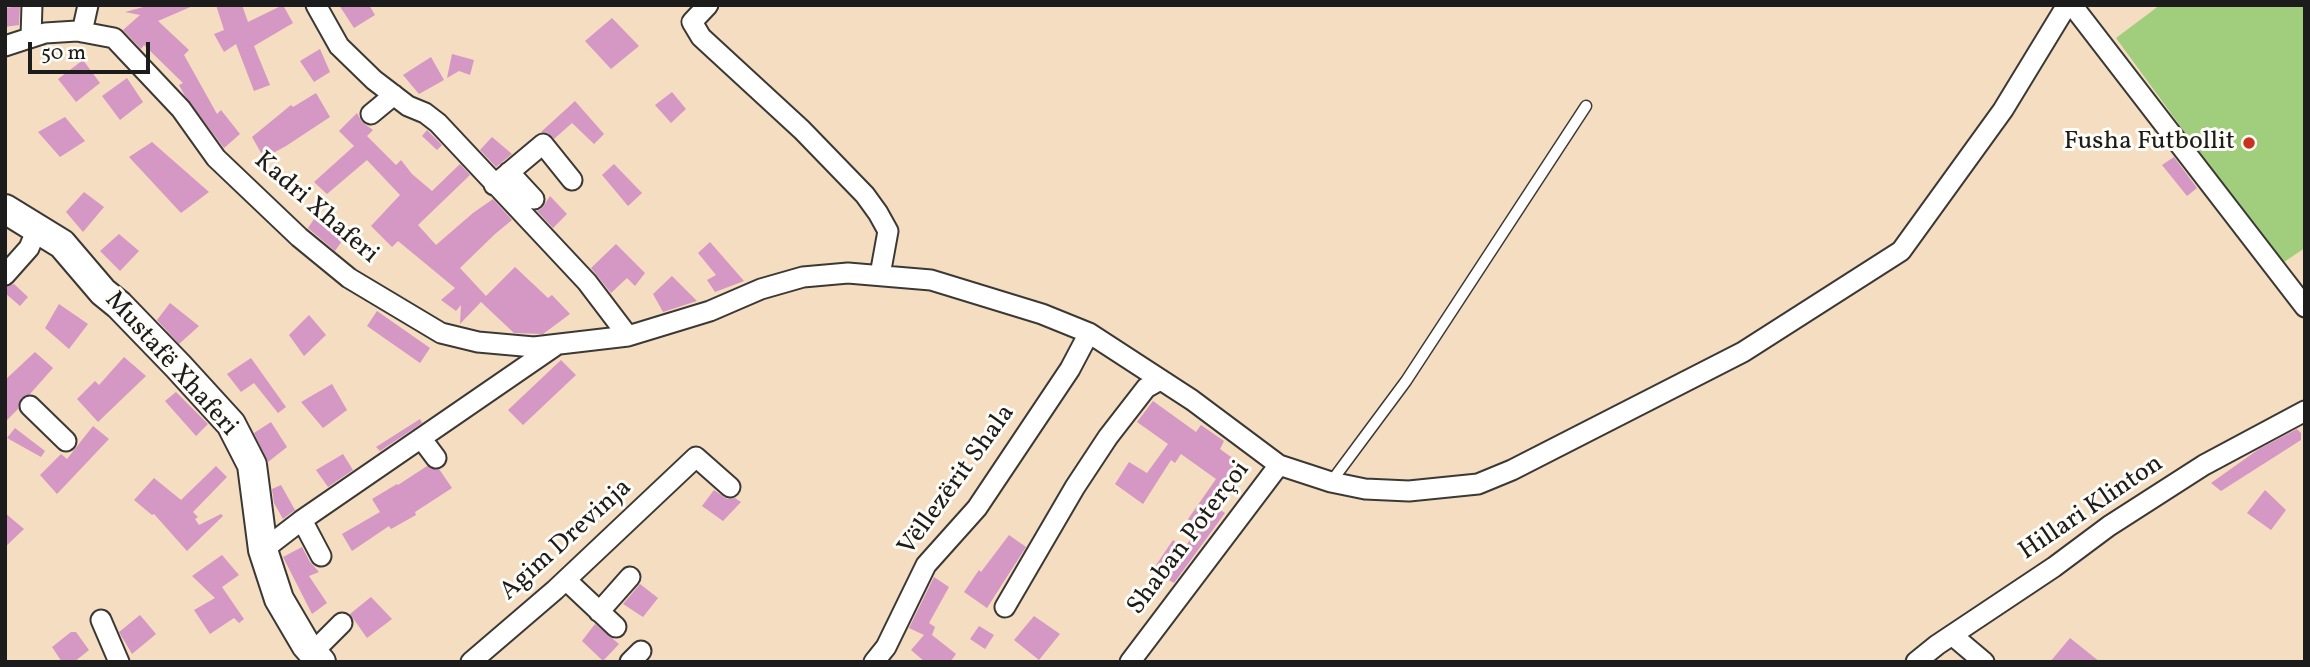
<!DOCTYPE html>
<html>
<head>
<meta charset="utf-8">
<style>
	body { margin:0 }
	#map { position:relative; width:2310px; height:667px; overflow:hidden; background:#f4ddc0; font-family:Vollkorn,serif }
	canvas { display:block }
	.frame { position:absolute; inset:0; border:7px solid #1c1c1c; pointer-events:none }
	.scale { position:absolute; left:28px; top:42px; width:122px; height:32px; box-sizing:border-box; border:4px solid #1c1c1c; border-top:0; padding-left:9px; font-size:21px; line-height:24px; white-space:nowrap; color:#1c1c1c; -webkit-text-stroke:5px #fdfcf7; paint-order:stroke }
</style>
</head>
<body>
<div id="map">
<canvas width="2310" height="667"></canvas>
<div class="frame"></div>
<div class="scale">50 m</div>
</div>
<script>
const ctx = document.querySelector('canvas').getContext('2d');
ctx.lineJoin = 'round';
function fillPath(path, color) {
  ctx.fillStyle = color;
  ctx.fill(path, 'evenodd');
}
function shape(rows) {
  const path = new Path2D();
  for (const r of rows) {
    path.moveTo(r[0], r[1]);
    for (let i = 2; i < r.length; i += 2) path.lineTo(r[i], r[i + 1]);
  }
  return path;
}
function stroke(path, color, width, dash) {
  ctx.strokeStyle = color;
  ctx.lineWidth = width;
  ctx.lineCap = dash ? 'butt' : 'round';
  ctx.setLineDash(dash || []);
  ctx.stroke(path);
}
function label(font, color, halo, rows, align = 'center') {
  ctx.font = font + ' Vollkorn,serif';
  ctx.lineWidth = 6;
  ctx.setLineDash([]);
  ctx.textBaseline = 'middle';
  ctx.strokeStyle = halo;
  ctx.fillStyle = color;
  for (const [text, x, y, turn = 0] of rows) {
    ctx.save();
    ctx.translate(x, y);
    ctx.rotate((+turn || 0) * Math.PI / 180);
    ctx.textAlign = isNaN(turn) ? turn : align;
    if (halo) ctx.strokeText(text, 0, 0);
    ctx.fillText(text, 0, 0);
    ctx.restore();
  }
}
const green = shape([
	[2160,5,2305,5,2305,248,2281,264,2116,38]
]);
const building = shape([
	[151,5,195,5,158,21,189,50,184,55,217,114,221,110,240,134,224,148,185,96,179,85,183,83,144,45,141,49,123,30,140,15,125,12],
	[216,5,242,5,248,22,283,5,293,23,254,46,270,85,254,91,236,44,224,52,214,34,224,30],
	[339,5,369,5,375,15,354,28],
	[20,6,19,25,5,27,5,8],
	[612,18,639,46,611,69,585,41],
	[320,49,330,72,314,82,300,61],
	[452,54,474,60,470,75,459,71,447,78],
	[431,57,444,80,419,94,403,75],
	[83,60,100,83,76,102,58,79],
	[127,78,143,102,120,120,102,96],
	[672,92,686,109,671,123,655,105],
	[316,93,330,117,286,146,264,158,252,137,291,105,293,107],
	[575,101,604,134,594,144,572,123,554,139,548,133,541,132],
	[357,113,362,122,373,130,367,136,396,165,401,160,412,174,432,191,460,164,470,175,418,225,436,245,473,213,493,199,512,220,495,234,460,268,486,296,515,267,548,298,552,295,570,314,543,334,514,333,481,302,460,324,461,305,456,311,441,300,455,288,398,241,392,247,371,226,400,195,367,160,327,194,314,182,354,146,339,131],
	[65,117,85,141,60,157,38,132],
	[427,130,442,145,437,150,422,136],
	[492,137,512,154,496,167,480,150],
	[152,142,209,192,181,213,129,157],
	[2174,157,2197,188,2187,196,2162,165],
	[614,164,642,193,628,206,602,175],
	[84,192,104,207,83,232,66,212],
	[550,196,567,214,553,228,537,211,543,207],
	[314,219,342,241,335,251,308,228],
	[119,234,139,251,120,271,100,251],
	[710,242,744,281,715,292,707,280,716,275,698,253],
	[616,244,645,273,635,286,627,278,611,293,591,268],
	[672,276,697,301,663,312,653,294],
	[14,284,28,297,20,306,5,293,5,287],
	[170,303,199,326,179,344,157,320],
	[59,304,88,324,69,349,45,328],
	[377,311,430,348,420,363,367,326],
	[309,315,326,335,304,356,289,335],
	[35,352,53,368,30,394,21,398,18,409,5,422,5,380],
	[124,357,146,376,98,422,77,399,95,381,99,385],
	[251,358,286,407,278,413,254,383,241,392,227,374],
	[561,360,576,375,523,425,508,410],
	[332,384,347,410,323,428,301,402],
	[176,392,208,424,196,436,165,401],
	[1153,401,1196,432,1201,425,1224,441,1220,449,1249,470,1219,509,1225,513,1174,583,1152,571,1173,540,1184,549,1198,527,1188,519,1216,479,1181,454,1175,463,1171,460,1143,504,1115,484,1129,462,1147,473,1168,444,1137,422],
	[420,419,422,423,380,451,376,447],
	[271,422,287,447,268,462,254,433],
	[93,426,109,439,57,494,40,475,61,454,67,459],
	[15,428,45,451,41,457,7,438],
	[2297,429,2301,433,2301,440,2221,491,2211,483,2259,449],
	[343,454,353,470,328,487,316,470],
	[216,466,227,477,193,512,198,517,195,519,199,525,221,514,223,516,187,551,154,514,152,515,134,500,154,478,181,500],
	[427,466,432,469,439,469,452,488,415,512,416,515,391,529,389,526,352,551,342,534,380,512,372,499,397,484,398,485],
	[281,485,295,510,283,519,274,503,272,489],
	[714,490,727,499,735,498,741,502,723,521,702,506],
	[2265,490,2286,510,2271,530,2247,513],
	[5,513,24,529,5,547],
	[1009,535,1026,547,987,608,964,592,979,570,981,572],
	[302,547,310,562,319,572,309,576,327,603,312,614,283,557],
	[222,555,239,575,222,587,244,619,239,623,234,618,210,634,194,610,215,598,192,576],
	[934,577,949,587,929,623,935,627,932,635,956,654,950,662,925,662,911,650,924,635,909,628],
	[640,584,658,598,643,617,623,604],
	[371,597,392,619,367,638,350,614],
	[140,615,156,634,132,654,119,632],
	[1034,616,1060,634,1039,660,1014,640],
	[595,624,619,644,603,661,582,641],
	[979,626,994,635,985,649,970,639],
	[71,632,76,632,89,650,74,662,62,662,52,647],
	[2070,638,2100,662,2050,662]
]);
const lane = shape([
	[1331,482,1406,381,1586,106]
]);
const street = shape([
	[316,5,339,46,374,80,408,106,425,113,438,123,587,282,628,336],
	[708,5,692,22,701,37,802,130,865,195,878,213,888,231,880,275],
	[2072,5,2305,307],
	[82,32,88,5],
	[31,37,32,5],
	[5,46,45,33,77,31,114,38,181,109,216,158,299,237,349,278,441,333,478,342,534,347,628,336,710,311,761,289,803,277,848,273,931,280,1042,314,1089,333,1192,400,1279,465,1331,482,1365,489,1409,491,1478,484,1512,470,1743,352,1901,251,2003,110,2067,5],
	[371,114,394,95],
	[509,172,534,199],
	[494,185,543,144,572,180],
	[5,275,29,248,37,229],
	[30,406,66,441],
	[421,438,436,458],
	[302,520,321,556],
	[263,550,302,520,555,346],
	[566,580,616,627],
	[1005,607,1075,487,1108,437,1146,388,1160,380],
	[599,612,630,577],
	[101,620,119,662],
	[1952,635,1984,662],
	[313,652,342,623],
	[471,662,555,590,696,457,730,487],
	[630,662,641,651],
	[874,662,886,647,926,565,977,508,1070,369,1089,333],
	[1130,662,1279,465],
	[1916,662,1937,645,2054,567,2109,526,2204,465,2305,411]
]);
const secondary = shape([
	[5,209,62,244,103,292,119,305,178,366,231,424,252,465,263,550,279,599,306,645,321,662]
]);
const markers = [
	[2249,143,7,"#c8321e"]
];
const poiNames = [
	["Fusha Futbollit",2235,143]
];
const streetNames = [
	["Kadri Xhaferi",315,209,41],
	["Mustafë Xhaferi",170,365,48],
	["Vëllezërit Shala",958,481,-54],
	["Hillari Klinton",2092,509,-34],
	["Shaban Poterçoi",1190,539,-53],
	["Agim Drevinja",567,541,-42]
];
fillPath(green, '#a0ce7c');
fillPath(building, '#d597c3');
stroke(lane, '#3c3935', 13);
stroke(street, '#3c3935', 23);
stroke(secondary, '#3c3935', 32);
stroke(lane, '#fff', 10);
stroke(street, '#fff', 19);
stroke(secondary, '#fff', 28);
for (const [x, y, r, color] of markers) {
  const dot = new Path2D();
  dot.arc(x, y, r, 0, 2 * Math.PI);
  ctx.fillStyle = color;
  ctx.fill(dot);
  stroke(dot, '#fdfcf7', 2.5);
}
label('26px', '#1c1c1c', '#fdfcf7', poiNames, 'right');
label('26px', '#1c1c1c', '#fdfcf7', streetNames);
</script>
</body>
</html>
